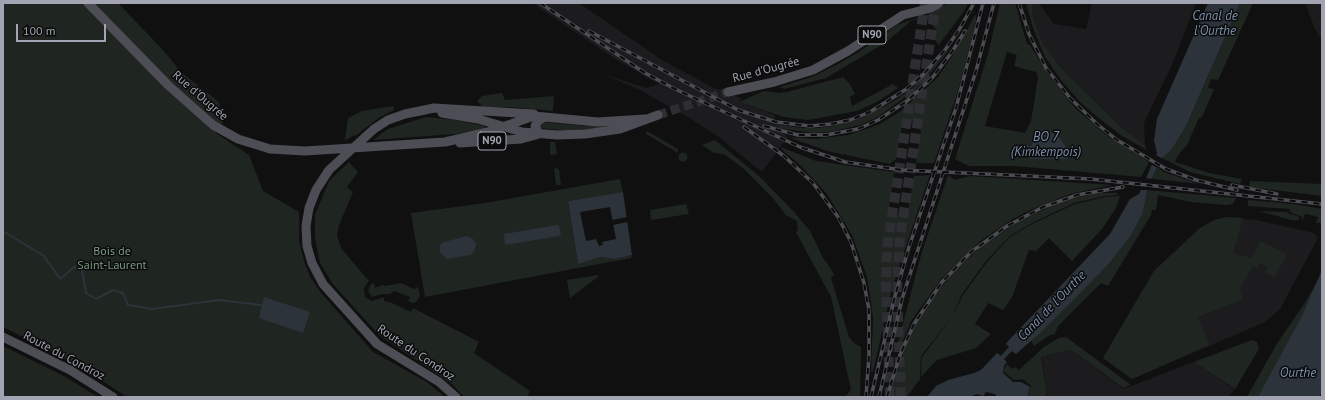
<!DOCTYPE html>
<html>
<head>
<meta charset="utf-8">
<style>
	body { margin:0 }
	#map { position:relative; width:1325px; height:400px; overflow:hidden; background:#101011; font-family:"PT Sans",sans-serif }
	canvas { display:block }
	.frame { position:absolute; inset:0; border:4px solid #a2a5b1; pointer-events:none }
	.scale { position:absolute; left:16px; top:24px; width:90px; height:18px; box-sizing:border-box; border:2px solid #a2a5b1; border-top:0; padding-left:5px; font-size:12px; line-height:14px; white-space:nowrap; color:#a2a5b1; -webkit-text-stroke:3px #0b0b0c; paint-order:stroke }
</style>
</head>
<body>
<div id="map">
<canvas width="1325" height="400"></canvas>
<div class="frame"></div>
<div class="scale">100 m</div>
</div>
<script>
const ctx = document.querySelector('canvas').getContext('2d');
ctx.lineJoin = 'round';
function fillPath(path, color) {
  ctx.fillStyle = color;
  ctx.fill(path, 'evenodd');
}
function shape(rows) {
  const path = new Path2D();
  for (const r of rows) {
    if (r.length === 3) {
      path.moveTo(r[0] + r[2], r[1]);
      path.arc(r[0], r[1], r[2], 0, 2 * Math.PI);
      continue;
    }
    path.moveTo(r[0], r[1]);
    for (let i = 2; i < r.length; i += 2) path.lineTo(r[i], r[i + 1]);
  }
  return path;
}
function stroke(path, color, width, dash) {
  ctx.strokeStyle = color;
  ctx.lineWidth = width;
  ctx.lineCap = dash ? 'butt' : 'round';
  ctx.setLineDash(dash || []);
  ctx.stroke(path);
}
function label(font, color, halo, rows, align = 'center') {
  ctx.font = font + ' "PT Sans",sans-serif';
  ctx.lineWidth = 3;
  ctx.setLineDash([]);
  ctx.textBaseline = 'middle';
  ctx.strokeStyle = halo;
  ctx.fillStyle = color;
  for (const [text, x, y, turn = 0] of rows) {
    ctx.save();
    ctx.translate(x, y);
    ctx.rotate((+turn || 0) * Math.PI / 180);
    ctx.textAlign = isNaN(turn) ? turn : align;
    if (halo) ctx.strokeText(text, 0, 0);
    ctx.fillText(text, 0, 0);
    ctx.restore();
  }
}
const built = shape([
	[532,3,579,3,662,60,714,88,741,98,739,102,775,115,774,124,788,137,762,172,719,137,688,117,638,89,600,73,646,88,659,84,617,60],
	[1032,3,1039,3,1054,24,1086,29,1092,3,1196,3,1175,58,1144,123,1145,145,1121,127,1063,70,1043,44,1033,15],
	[1305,3,1322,3,1322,40,1315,29],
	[1226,217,1256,220,1314,233,1318,238,1280,309,1265,322,1132,379,1103,358,1154,271,1200,228,1214,220],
	[1071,350,1123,389,1194,362,1234,389,1229,397,1045,397,1047,392,1042,357]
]);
const green = shape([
	[3,3,118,3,163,50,182,73,219,102,223,122,216,133,249,155,263,191,299,212,299,241,304,261,310,277,322,294,373,352,427,382,445,397,127,397,76,364,3,327],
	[948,3,968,3,964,11,938,46,938,44,932,36,937,31,928,19,916,19,911,21,885,43,826,78,784,89,780,87,814,76,838,64,857,53,897,25,929,14],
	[1000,3,1015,3,1027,44,1030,45,1047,73,1076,109,1108,136,1149,162,1141,177,1015,166,969,166,955,159,988,54],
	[1007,52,1017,55,1014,66,1036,72,1038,78,1031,121,1025,133,985,126],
	[1026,3,1032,3,1033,16,1043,44,1063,70,1121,127,1145,145,1147,150,1122,136,1100,119,1080,102,1061,80,1045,57,1033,28],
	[1240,3,1253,3,1218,80,1211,79,1208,88,1214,89,1202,117,1199,118,1187,145,1178,155,1175,162,1209,173,1242,179,1240,184,1190,172,1162,158,1172,149,1186,126],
	[975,15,976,16,976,22,958,91,934,163,916,163,922,123,903,120,896,159,890,164,827,151,788,137,816,139,848,135,878,125,901,111,938,77,953,55],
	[952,47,920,86,878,117,860,125,830,132,812,133,779,128,774,124,802,128,817,128,833,126,861,118,894,101,912,88],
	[843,77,850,84,855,94,850,97,852,106,893,84,898,88,877,102,857,111,808,120,784,117,739,102,764,91,779,93,787,92],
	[502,93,505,100,554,96,553,111,512,107,487,107,482,106,477,101,482,96],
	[393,106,394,110,380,117,355,136,354,135,345,141,348,118,362,111],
	[426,117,455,120,485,126,484,130,455,134,373,140,388,129],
	[543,122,588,126,609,126,573,131,538,128,537,126],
	[647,131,678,149,678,153,646,134],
	[715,140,759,176,794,212,810,231,823,258,830,267,834,275,831,278,849,337,854,343,861,347,860,397,845,397,851,390,831,297,796,232,798,230,797,221,786,215,773,198,744,169,724,154,714,153,702,145],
	[550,142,555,142,557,154,550,155],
	[781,147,816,161,894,172,888,214,907,216,914,176,930,175,892,288,873,372,871,372,873,318,870,295,867,277,852,235,827,194,799,164,781,149],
	[683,157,4.5],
	[349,162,358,172,347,187,353,192,339,225,337,235,341,248,369,281,364,288,365,297,372,301,384,297,384,301,392,303,411,312,413,308,479,342,474,353,530,391,527,397,464,397,453,385,379,335,332,283,320,263,315,238,315,215,329,181],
	[1157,167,1164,172,1200,184,1152,179],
	[554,168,559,169,561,185,556,185],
	[948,175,955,180,970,176,1112,185,1070,194,1030,210,1013,219,979,242,942,278,911,321,899,351,896,350,921,255],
	[620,179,623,192,568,201,578,264,601,257,615,259,632,255,631,258,425,297,411,213,485,203],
	[1250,181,1322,184,1322,196,1249,187],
	[1147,190,1236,198,1233,204,1226,205,1191,202,1158,195,1156,210,1152,210,1151,215,1108,286,1101,283,1058,326,1055,334,1050,335,1034,346,1031,341,1107,266,1130,237,1143,213],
	[1098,193,1119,193,1116,195,1105,196,1074,203,1034,222,1011,235,986,261,962,294,952,317,921,356,920,379,907,397,889,397,906,344,916,324,930,301,956,269,982,246,1016,223,1051,206,1071,199],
	[1120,196,1116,208,1102,229,1072,261,1049,238,1036,251,1029,250,1012,297,1003,310,988,303,975,324,991,334,976,348,937,360,921,377,922,357,952,317,963,295,987,262,1011,236,1034,223,1075,204,1105,197],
	[1248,200,1294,204,1322,209,1322,223,1316,223,1318,217,1305,214,1302,221,1302,217,1290,212,1290,209,1248,206],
	[686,204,689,214,651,220,650,210],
	[1259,211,1287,212,1289,214,1298,216,1299,220,1291,220],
	[1226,217,1243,218,1233,253,1252,258,1260,241,1287,254,1275,277,1265,272,1267,268,1264,265,1259,264,1257,268,1253,266,1239,289,1243,299,1198,317,1209,345,1132,379,1103,358,1154,271,1200,228,1214,220],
	[1322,273,1287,351,1262,397,1247,397,1276,345,1306,301],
	[598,275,599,276,570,298,567,280],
	[374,283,375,288,383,285,386,286,401,283,414,289,418,287,420,296,416,302,412,303,408,301,410,297,394,291,390,294,382,294,372,297,368,291,371,284],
	[1066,337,1131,385,1123,388,1071,350,1041,357,1047,392,1044,397,1027,397,1031,386,1023,379,1014,380,1003,371,1007,364,1012,369,1015,367,1019,370,1044,347,1059,338],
	[1252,340,1257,342,1259,349,1235,389,1194,362],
	[3,346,64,376,98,397,3,397]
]);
const water = shape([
	[1208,3,1240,3,1186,126,1172,149,1162,158,1157,167,1147,190,1143,213,1130,237,1107,266,1039,334,1016,354,1012,351,1004,359,1007,362,1004,366,1003,373,1013,382,1021,382,1030,387,1027,397,997,397,995,394,986,392,983,396,977,394,970,397,927,397,936,386,948,380,974,373,981,370,997,353,1001,356,1009,347,1006,344,1009,340,1110,234,1130,199,1139,194,1157,153,1154,141,1157,119],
	[1035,129,1047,130,1059,137,1065,146,1068,159,1030,159,1030,155,1016,150,1017,146,1032,146],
	[623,192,632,255,615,259,601,257,578,264,568,201],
	[610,207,616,239,602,242,603,245,599,246,596,239,586,241,580,212],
	[557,225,559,226,561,234,559,236,505,245,504,234],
	[467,236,473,239,476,244,474,252,470,255,447,259,440,253,440,245,444,242],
	[1322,270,1322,392,1319,397,1258,397,1302,316],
	[264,297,310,312,303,333,259,318]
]);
const pier = shape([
	[1154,154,1163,159,1158,168,1150,164],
	[1144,178,1154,179,1149,190,1139,190],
	[627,217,628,222,613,225,612,220]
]);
const stream = shape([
	[3,231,44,256,60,279,74,267,82,270,86,293,96,299,113,290,123,293,128,305,152,309,219,300,261,305]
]);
const majorTunnel = shape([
	[658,115,728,92]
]);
const highwayTunnel = shape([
	[890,397,886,286,887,248,925,3],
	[901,397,897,292,900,237,936,3]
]);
const major = shape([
	[88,3,168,85,213,125,238,139,270,149,305,151,445,142,488,132,534,116,598,122,645,119],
	[728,92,774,82,813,70,848,51,903,15,931,8,939,3],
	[442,113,478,119,522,132,557,135,585,134,620,129,658,115],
	[539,134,535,126,538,121,544,117],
	[460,143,521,139,536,135],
	[3,337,70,370,113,397],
	[456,397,439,382,377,344,323,284,312,263,307,246,306,226,309,208,316,190,329,170,374,129,388,120,405,114,434,108,534,114]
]);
const rail = shape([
	[540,3,645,73,675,89,800,147,845,162,902,170,1091,179,1322,204],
	[1019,3,1029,34,1046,68,1070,98,1097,124,1117,140,1166,169,1196,180,1237,190],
	[589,31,738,110,776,122,810,126,831,124,850,120,870,112,905,90,922,76,945,50,959,30,974,3],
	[764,126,798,135,826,135,858,129,878,120,907,101,932,78,952,52,965,31],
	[744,127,784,156,813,183,838,217,851,242,864,283,869,310,869,356,866,396],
	[1232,185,1277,194],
	[871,397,895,296,909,247,956,108,983,3],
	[879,397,902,299,976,71,994,3],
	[887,397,900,355,914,324,942,282,971,252,1007,226,1043,207,1077,195,1123,187]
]);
const shields = [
	[872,35,28],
	[492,141,28]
];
const shieldNames = [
	["N90",872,35],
	["N90",492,141]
];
const streetNames = [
	["Rue d'Ougrée",766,70,-15],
	["Rue d'Ougrée",200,96,41],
	["Route du Condroz",416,353,34],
	["Route du Condroz",64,356,28]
];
const parkNames = [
	["Bois de",112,252],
	["Saint-Laurent",112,266]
];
const waterNames = [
	["Canal de",1215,16],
	["l'Ourthe",1215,31],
	["BO 7",1046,137],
	["(Kimkempois)",1046,152],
	["Canal de l'Ourthe",1052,306,-46],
	["Ourthe",1298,373]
];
fillPath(built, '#1c1c1e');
fillPath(green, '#1f2520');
fillPath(water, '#2c333b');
fillPath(pier, '#101011');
stroke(stream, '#2c333b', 2);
stroke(majorTunnel, '#2d2e31', 9, [9, 4.5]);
stroke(highwayTunnel, '#2d2e31', 10, [10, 5]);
stroke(major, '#4d4e55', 9);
stroke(rail, '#4c4d53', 3.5);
stroke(rail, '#0b0b0c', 2, [6]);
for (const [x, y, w] of shields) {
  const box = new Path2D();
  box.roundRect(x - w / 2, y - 9, w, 18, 3);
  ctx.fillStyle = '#0b0b0c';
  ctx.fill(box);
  stroke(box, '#a2a5b1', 1);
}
label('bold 11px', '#a2a5b1', null, shieldNames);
label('12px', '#a2a5b1', '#0b0b0c', streetNames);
label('12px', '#7a9b7f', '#0b0b0c', parkNames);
label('italic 13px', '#7a90ab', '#0b0b0c', waterNames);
</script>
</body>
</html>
